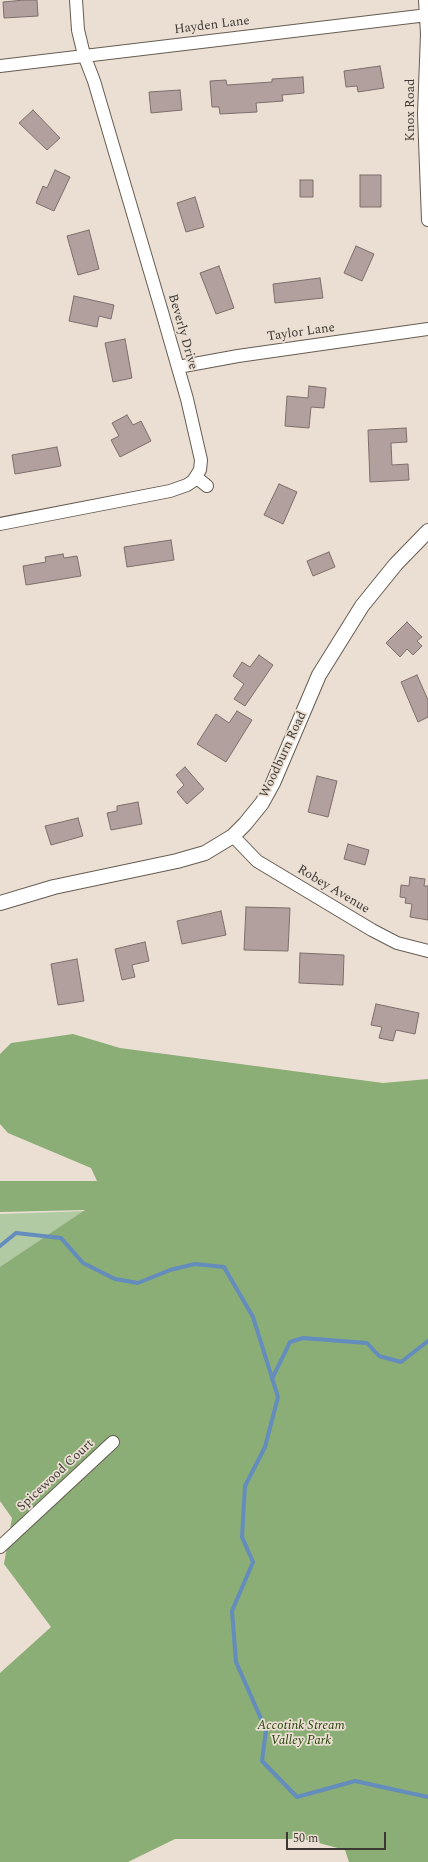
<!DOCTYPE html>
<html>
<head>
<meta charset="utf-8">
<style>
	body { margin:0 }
	#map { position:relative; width:428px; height:1862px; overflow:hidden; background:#ebdfd3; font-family:Spectral,serif }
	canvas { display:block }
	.scale { position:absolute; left:286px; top:1832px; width:100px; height:18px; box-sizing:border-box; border:2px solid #3d3834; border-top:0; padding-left:5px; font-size:12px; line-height:14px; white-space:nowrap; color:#3d3834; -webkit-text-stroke:3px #ebdfd3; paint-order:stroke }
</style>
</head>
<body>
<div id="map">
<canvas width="428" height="1862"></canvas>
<div class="scale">50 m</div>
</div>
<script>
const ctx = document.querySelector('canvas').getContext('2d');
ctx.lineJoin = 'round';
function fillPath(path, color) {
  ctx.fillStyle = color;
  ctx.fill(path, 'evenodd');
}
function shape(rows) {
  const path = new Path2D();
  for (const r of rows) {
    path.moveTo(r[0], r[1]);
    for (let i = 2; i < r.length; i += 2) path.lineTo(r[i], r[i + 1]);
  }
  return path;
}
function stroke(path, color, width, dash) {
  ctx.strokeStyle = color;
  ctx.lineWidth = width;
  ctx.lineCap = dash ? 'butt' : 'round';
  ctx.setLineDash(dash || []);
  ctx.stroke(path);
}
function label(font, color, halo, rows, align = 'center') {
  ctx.font = font + ' Spectral,serif';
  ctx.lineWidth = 3.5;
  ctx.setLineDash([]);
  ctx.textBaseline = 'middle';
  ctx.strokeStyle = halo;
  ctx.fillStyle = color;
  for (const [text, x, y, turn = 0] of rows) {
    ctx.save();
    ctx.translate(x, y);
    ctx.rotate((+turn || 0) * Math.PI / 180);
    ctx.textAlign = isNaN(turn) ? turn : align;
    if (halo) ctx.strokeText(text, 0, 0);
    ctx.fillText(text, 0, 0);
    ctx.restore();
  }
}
const green = shape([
	[86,1211,0,1269,0,1214]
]);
const forest = shape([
	[73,1034,120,1048,383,1083,428,1079,428,1862,349,1862,345,1850,304,1839,175,1839,128,1862,0,1862,0,1673,51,1627,4,1564,12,1518,0,1501,0,1267,85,1210,0,1212,0,1181,97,1181,91,1168,8,1133,0,1124,0,1054,11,1043]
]);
const stream = shape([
	[0,1246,16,1233,61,1238,83,1263,115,1279,138,1283,170,1270,195,1264,224,1267,253,1317,278,1397,265,1447,245,1486,242,1537,253,1562,232,1611,236,1662,266,1730,262,1761,297,1797,355,1781,428,1797],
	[272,1379,290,1342,303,1338,367,1343,379,1356,401,1362,428,1341]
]);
const building = shape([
	[24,0,37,0,38,16,4,18,3,2,24,0],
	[380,66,384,88,358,92,357,86,346,87,344,71,380,66],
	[303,77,304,93,282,95,283,101,256,103,257,112,220,114,219,107,212,107,210,81,226,80,227,85,272,82,272,79,303,77],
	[180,90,182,110,151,113,149,92,180,90],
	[33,110,60,138,47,150,19,123,33,110],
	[55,170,70,177,54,211,36,203,43,186,47,188,55,170],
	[360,175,381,175,381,207,360,207,360,175],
	[300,180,313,180,313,197,300,197,300,180],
	[195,197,204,227,186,232,177,203,195,197],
	[89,230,99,269,78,275,67,236,89,230],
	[356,246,374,254,362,281,344,273,356,246],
	[219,266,234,308,216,314,200,273,219,266],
	[320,278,323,298,275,303,273,284,320,278],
	[74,296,114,305,111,319,99,316,97,327,69,321,74,296],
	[125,339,132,378,113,382,105,343,125,339],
	[309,386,326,388,324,408,311,407,309,428,285,426,287,396,308,398,309,386],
	[127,415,133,425,141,421,151,441,120,457,111,440,119,436,112,423,127,415],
	[406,428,407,442,391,443,392,465,408,464,409,480,370,482,368,430,406,428],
	[57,447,61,466,15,474,12,455,57,447],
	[279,484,297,492,283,524,264,515,279,484],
	[171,540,174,560,127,567,124,547,171,540],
	[329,552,335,567,313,576,307,561,329,552],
	[63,554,64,558,77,556,81,576,26,585,23,566,46,562,45,557,63,554],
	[407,622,422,637,417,641,422,646,413,655,407,649,400,657,386,643,407,622],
	[259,655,273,665,245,706,234,699,244,684,233,676,242,662,250,667,259,655],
	[417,675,428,700,428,717,418,722,401,682,417,675],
	[237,711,252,720,226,762,197,744,216,714,229,723,237,711],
	[185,767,204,789,187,804,177,792,184,785,176,775,185,767],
	[317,776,337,781,328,817,308,812,317,776],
	[138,802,142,824,111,830,107,813,117,811,117,806,138,802],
	[78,818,83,836,51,845,45,826,78,818],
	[348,844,369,850,365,865,344,859,348,844],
	[410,877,425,879,424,886,428,886,428,920,410,917,412,904,405,903,406,898,400,897,401,885,409,886,410,877],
	[246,907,290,908,288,951,244,950,246,907],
	[221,911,226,935,182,944,177,921,221,911],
	[145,942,149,961,132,965,135,977,122,980,115,949,145,942],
	[300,953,344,955,343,985,299,983,300,953],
	[77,959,84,1001,58,1005,51,964,77,959],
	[376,1004,419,1013,415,1034,396,1030,393,1041,379,1038,382,1027,371,1025,376,1004]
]);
const minor = shape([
	[425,0,427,34,424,114,428,220],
	[0,66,428,15],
	[178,367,238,356,428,329],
	[196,477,207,486],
	[0,524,170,491,187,485,193,481,200,470,201,460,187,399,162,312,94,81,84,55,78,30,76,0],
	[233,836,257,861,372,930,397,943,428,951],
	[0,1547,113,1442]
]);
const tertiary = shape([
	[0,903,54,887,177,861,205,853,233,836,245,824,262,803,273,783,319,675,362,606,396,564,428,531]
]);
const streetNames = [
	["Hayden Lane",212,26,-7],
	["Knox Road",411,110,-90],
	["Beverly Drive",182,332,74],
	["Taylor Lane",301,333,-8],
	["Woodburn Road",284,755,-65],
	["Robey Avenue",333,890,31],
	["Spicewood Court",56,1476,-43]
];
const parkNames = [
	["Accotink Stream",301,1726],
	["Valley Park",301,1741]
];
fillPath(green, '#b2caa4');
fillPath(forest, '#8bad76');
stroke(stream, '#648cbc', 4);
fillPath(building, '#b1a09d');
stroke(building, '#7e6e6b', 1);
stroke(minor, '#665c52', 14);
stroke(tertiary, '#665c52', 16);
stroke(minor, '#fff', 12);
stroke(tertiary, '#fff', 14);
label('13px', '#3d3834', '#ebdfd3', streetNames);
label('italic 13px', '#1f3e02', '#ebdfd3', parkNames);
</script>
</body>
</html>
